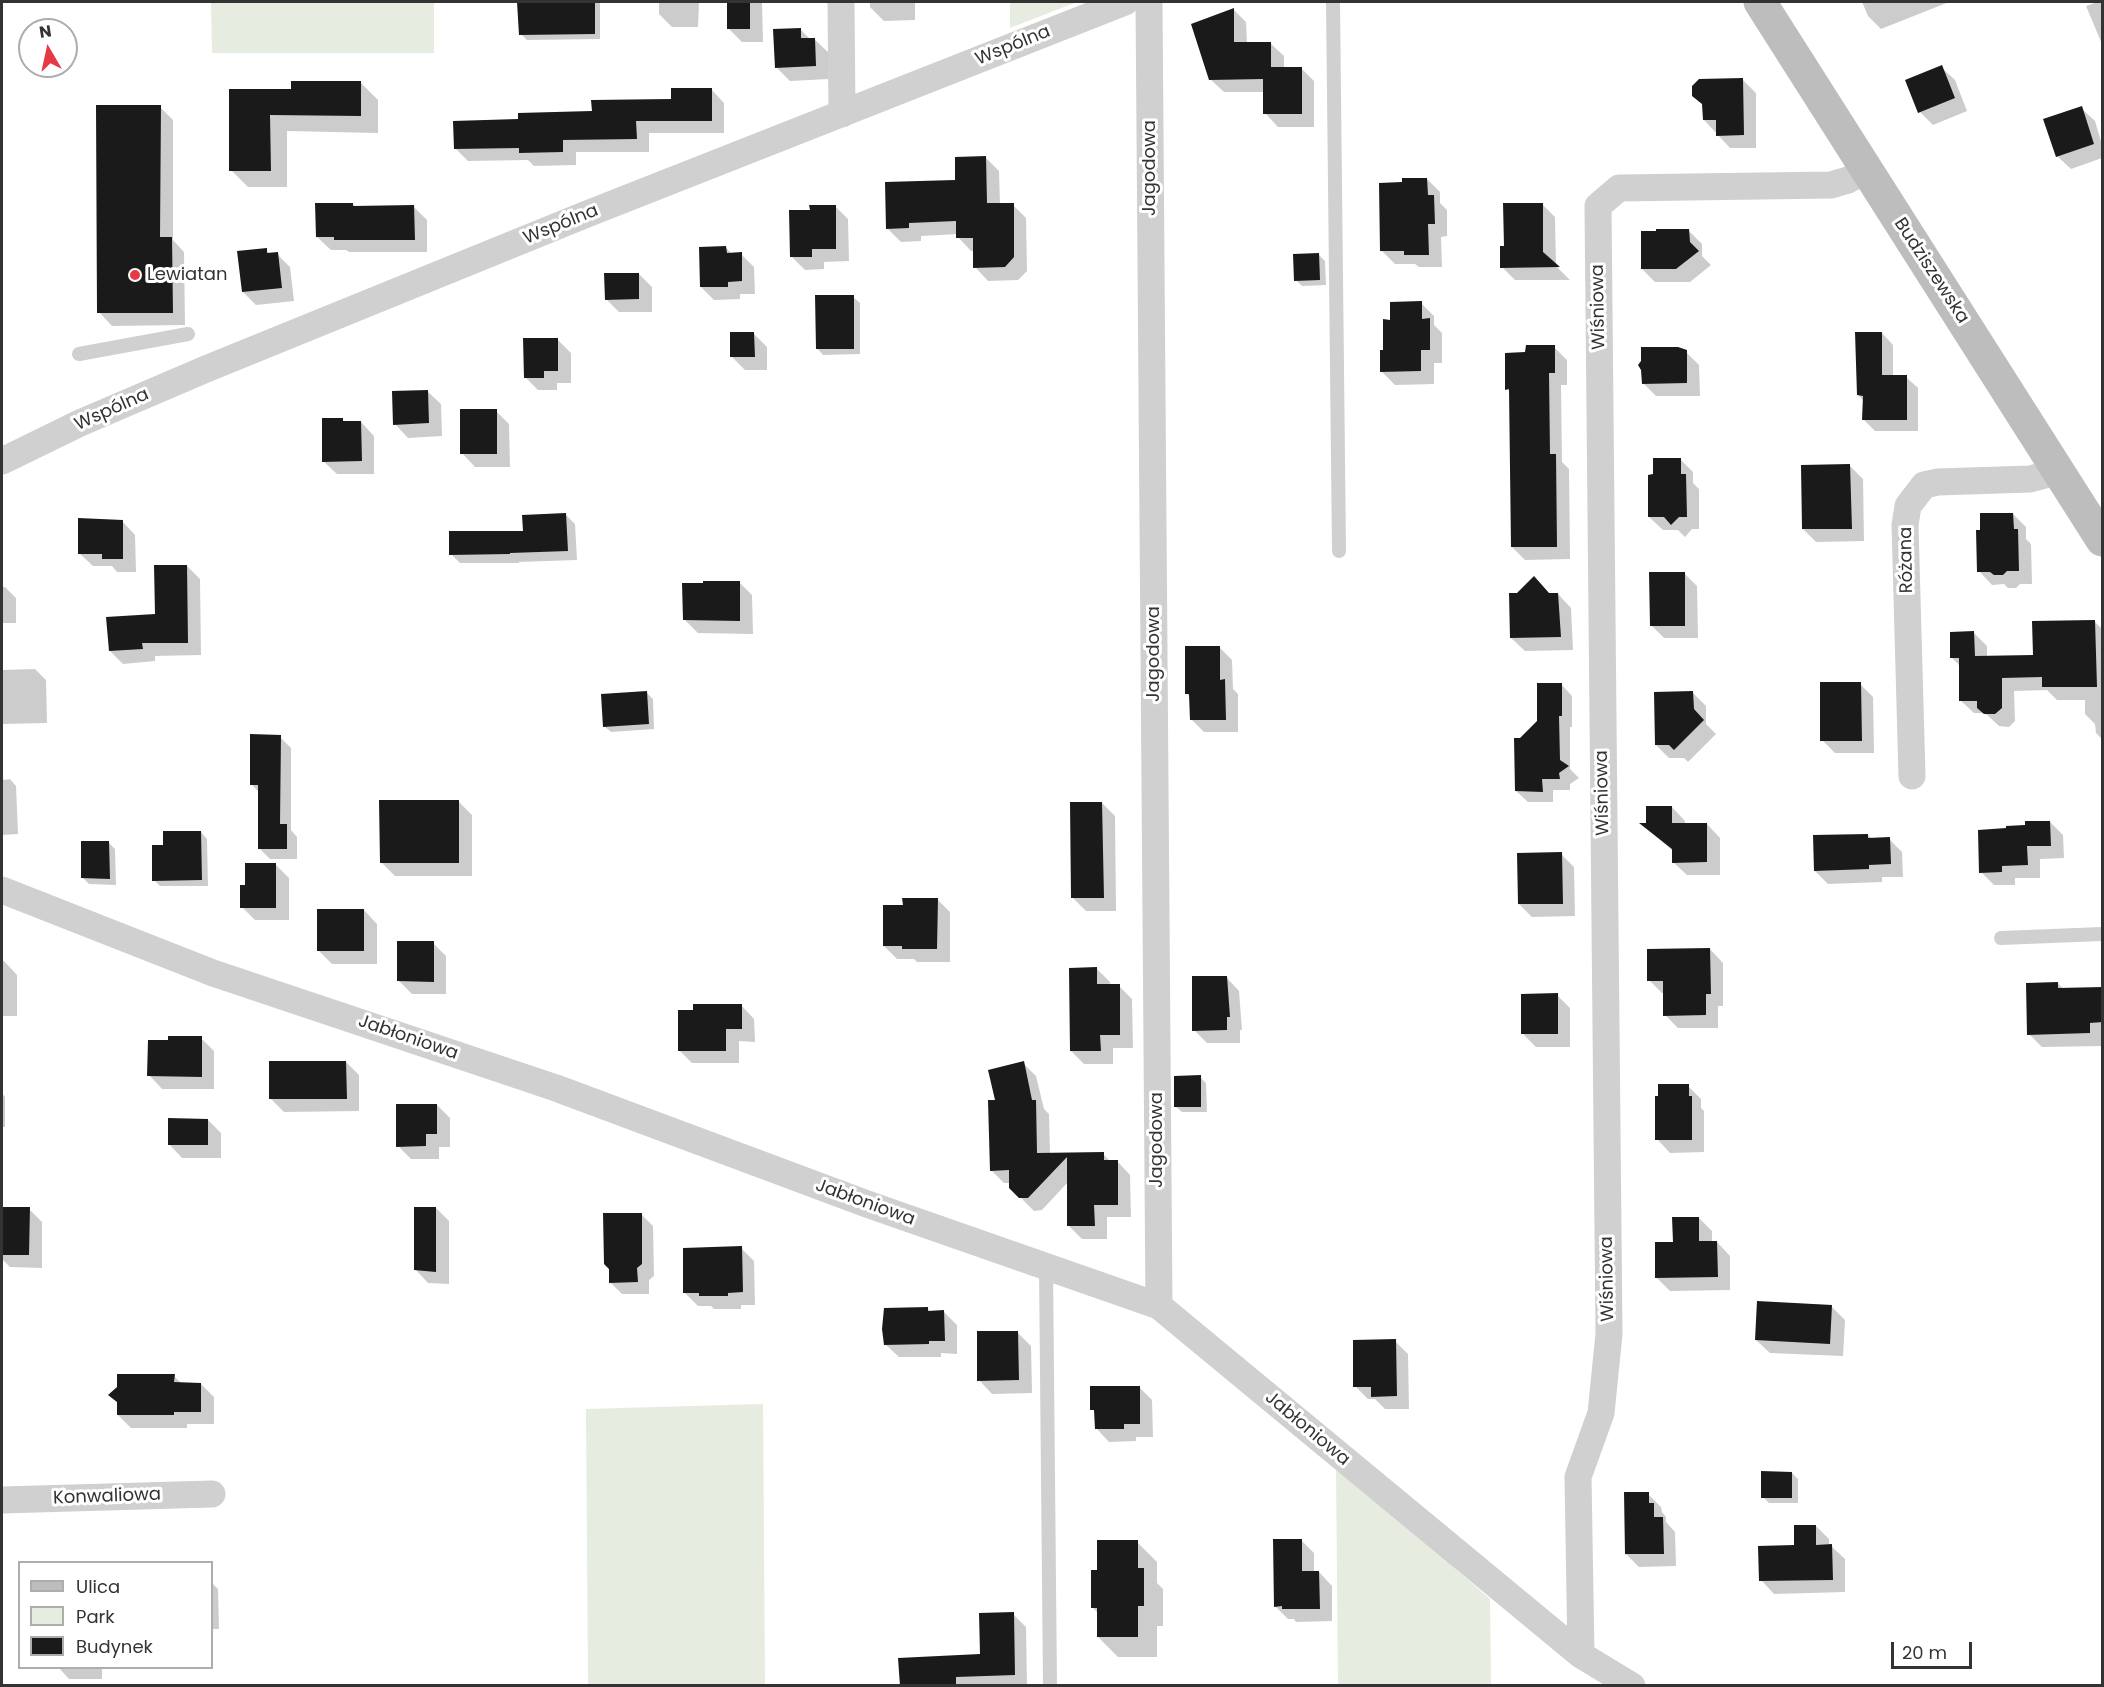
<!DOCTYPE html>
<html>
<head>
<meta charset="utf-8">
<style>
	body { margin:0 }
	#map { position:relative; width:2104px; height:1687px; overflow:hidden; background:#fff; font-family:Poppins,sans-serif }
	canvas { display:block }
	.frame { position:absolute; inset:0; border:3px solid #333; pointer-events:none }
	.legend { position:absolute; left:18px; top:1561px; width:195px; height:108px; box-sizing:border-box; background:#fff; border:2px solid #adadad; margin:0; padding:8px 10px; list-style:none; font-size:18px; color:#333 }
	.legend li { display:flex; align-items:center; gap:12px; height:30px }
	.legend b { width:30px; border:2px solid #adadad }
	.north { position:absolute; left:18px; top:18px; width:60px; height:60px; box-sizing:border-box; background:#fff; border:2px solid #adadad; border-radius:50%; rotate:351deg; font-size:16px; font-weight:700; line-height:24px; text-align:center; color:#333 }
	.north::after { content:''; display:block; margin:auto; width:21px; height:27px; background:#e63946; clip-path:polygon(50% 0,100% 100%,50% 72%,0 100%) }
	.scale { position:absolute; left:1891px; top:1642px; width:81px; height:27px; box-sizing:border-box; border:3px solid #333; border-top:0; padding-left:8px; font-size:18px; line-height:21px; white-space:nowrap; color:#333; -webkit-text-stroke:4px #fff; paint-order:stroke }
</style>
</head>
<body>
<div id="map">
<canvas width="2104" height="1687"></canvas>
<div class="frame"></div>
<ul class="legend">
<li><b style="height:8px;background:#bdbdbd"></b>Ulica</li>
<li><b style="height:16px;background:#e6ecdf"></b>Park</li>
<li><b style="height:16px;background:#1a1a1a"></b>Budynek</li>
</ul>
<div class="north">N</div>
<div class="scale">20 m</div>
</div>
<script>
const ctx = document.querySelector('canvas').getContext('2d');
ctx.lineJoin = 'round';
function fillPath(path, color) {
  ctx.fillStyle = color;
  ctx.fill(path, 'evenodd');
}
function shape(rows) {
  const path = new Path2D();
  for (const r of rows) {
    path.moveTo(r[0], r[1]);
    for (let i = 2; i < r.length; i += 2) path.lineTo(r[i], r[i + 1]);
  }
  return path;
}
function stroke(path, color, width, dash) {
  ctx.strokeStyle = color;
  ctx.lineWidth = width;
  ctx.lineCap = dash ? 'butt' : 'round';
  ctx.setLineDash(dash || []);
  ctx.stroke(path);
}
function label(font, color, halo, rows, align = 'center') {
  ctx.font = font + ' Poppins,sans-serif';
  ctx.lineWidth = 6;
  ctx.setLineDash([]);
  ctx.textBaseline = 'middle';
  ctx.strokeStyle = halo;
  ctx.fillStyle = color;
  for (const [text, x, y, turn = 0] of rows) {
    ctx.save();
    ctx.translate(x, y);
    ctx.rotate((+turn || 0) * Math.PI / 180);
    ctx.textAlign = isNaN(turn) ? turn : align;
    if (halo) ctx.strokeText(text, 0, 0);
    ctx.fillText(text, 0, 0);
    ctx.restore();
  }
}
const green = shape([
	[211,2,434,2,434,53,212,53],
	[1010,2,1077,2,1010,28],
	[763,1404,765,1685,588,1685,586,1409],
	[1336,1465,1490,1599,1491,1685,1338,1685]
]);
const shadow = shape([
	[519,2,600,2,600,39,527,40,521,34],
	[659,2,699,2,698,27,672,27,659,14],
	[728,2,762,2,763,42,742,42,728,28],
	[870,2,915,2,915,20,884,21,870,7],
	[1862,2,1949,2,1881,29,1868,16],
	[2098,2,2102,2,2102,44,2086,6],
	[1233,9,1246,22,1247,43,1270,43,1284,56,1284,68,1301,68,1314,81,1314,127,1278,127,1265,113,1265,92,1224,92,1210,79],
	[800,29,810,39,814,39,828,52,829,79,790,81,777,68],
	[1941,67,1955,80,1967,111,1933,125,1920,112],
	[1743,80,1756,93,1756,148,1730,148,1704,120],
	[361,83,378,100,378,133,287,131,287,187,248,187,231,170,230,91,292,91],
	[711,89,724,103,724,133,649,133,649,152,576,152,576,165,534,166,528,160,468,161,455,148,519,121,593,112,672,100],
	[160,107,173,120,173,240,184,252,185,325,112,326,99,312],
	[2081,108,2095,121,2102,145,2102,158,2071,169,2057,156],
	[986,158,999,171,1000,205,1013,205,1026,218,1027,271,1018,280,988,281,975,267,975,251,971,251,958,237,958,234,921,236,921,241,901,242,888,229,957,181],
	[1427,179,1440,192,1440,203,1447,210,1447,236,1441,237,1442,267,1419,267,1415,264,1395,264,1382,251,1404,184],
	[353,204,356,207,414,207,427,220,427,252,349,252,346,250,331,250,317,237],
	[1542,204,1555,217,1556,266,1570,280,1515,280,1502,267,1506,247],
	[835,206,848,219,849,261,824,262,824,269,805,270,791,256,811,211],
	[1689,231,1702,244,1702,256,1711,265,1690,282,1655,282,1642,269],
	[726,248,732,254,741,254,754,267,755,294,740,294,740,299,714,300,701,287],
	[266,250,271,255,277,254,290,267,294,301,256,305,243,292],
	[1319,255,1325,261,1326,285,1302,286,1296,280],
	[639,274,652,287,652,312,619,312,606,299],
	[853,297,860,303,860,354,823,355,817,348],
	[1421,303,1434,316,1434,325,1442,333,1442,363,1434,363,1434,384,1395,385,1382,372,1391,321],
	[1882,333,1893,345,1893,377,1906,377,1918,388,1918,431,1875,431,1864,420,1864,401,1858,395],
	[754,334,767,347,767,370,745,370,732,357],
	[558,340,571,353,571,383,557,383,557,390,538,390,525,377],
	[1554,347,1567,360,1567,385,1561,385,1562,462,1569,469,1570,559,1525,560,1512,547,1511,393,1507,389,1527,354],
	[1686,352,1699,365,1700,396,1656,396,1643,383],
	[427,391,441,404,442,436,408,438,395,424],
	[496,411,509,424,510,467,475,467,462,453],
	[342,419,345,422,361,422,374,436,374,474,337,474,323,461],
	[1680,459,1693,472,1693,483,1699,489,1699,529,1692,529,1685,537,1678,530,1663,530,1649,517,1654,476],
	[1850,466,1863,479,1864,541,1816,542,1803,529],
	[2013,514,2026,527,2026,539,2031,544,2032,584,2020,584,2016,588,2008,588,2004,584,1992,585,1979,571],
	[566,515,575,524,577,560,519,562,519,563,460,563,451,554,525,532],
	[122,521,135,535,136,572,117,572,112,566,93,566,79,553],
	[187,566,200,579,201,655,155,656,155,661,123,664,110,651,156,615],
	[1684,573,1697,586,1698,638,1664,638,1651,625],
	[739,582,752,595,753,634,698,633,684,619],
	[2,587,5,587,16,598,16,623,2,623],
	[1550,594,1558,594,1571,608,1573,650,1525,651,1511,638],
	[2095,622,2102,629,2102,739,2096,733,2095,724,2085,714,2085,700,2057,700,2047,690,2014,691,2015,721,2009,727,1999,726,1985,713,1974,713,1960,700,1960,666,1952,658,1974,633,1987,646,1987,657,2034,657],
	[1219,647,1232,660,1233,689,1238,694,1238,732,1204,732,1191,719,1191,698,1187,694],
	[35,669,46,680,47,723,2,724,2,670],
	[1561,684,1572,696,1572,727,1570,727,1570,769,1579,778,1570,784,1570,790,1553,790,1553,802,1528,802,1516,791,1521,740,1538,722],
	[1860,684,1873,697,1874,753,1835,753,1822,740],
	[646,692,653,699,654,729,611,732,604,726],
	[1693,693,1706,706,1706,724,1716,734,1688,762,1684,758,1669,758,1656,745],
	[280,737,291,748,291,830,297,837,297,859,270,859,259,848,259,792,251,784],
	[2,777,4,780,10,779,16,786,18,834,2,835],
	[459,802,472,815,472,876,395,876,382,863],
	[1102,803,1115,816,1116,911,1086,911,1073,898],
	[1672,807,1685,821,1685,825,1707,824,1720,838,1720,875,1687,875,1673,862,1673,851,1643,825,1647,825],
	[2050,822,2063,835,2064,858,2040,859,2040,878,2015,878,2015,885,1994,885,1981,872,2008,830],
	[201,832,207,839,208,886,160,886,154,880,165,846],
	[1868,835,1872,839,1889,839,1902,852,1903,877,1882,877,1882,882,1828,884,1815,871],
	[109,843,115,849,116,885,89,884,82,877],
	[1561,854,1574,867,1575,916,1532,917,1519,904],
	[276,865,289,878,289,920,255,920,242,907,246,886],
	[937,899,950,912,950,962,917,962,914,959,897,959,884,946,904,907],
	[364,910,377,924,377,964,332,964,319,951],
	[433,943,446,956,446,994,412,994,399,981],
	[1710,949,1723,963,1723,1006,1718,1006,1718,1028,1678,1028,1665,1015,1664,993,1662,993,1649,980],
	[2,961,4,961,17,975,17,1016,2,1016],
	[1097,969,1110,982,1110,986,1119,986,1132,999,1133,1048,1113,1048,1113,1064,1084,1064,1071,1051],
	[1226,977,1239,991,1242,1030,1240,1030,1240,1043,1207,1043,1194,1030],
	[2058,983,2064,990,2102,989,2102,1046,2042,1047,2029,1034],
	[1557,995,1570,1008,1570,1047,1536,1047,1522,1033],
	[741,1005,754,1019,755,1042,739,1041,739,1063,692,1063,679,1050],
	[201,1038,214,1051,214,1089,162,1089,149,1075,169,1041],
	[346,1062,359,1075,359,1111,284,1112,271,1099],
	[1023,1063,1036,1076,1044,1109,1049,1114,1050,1154,1103,1154,1110,1161,1117,1161,1130,1175,1131,1217,1107,1217,1107,1239,1082,1239,1069,1226,1068,1182,1042,1210,1034,1211,1011,1188,1011,1183,1004,1183,991,1170,996,1102],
	[1200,1077,1206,1083,1207,1112,1182,1112,1175,1106],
	[1688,1086,1701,1099,1701,1108,1704,1111,1704,1152,1670,1153,1657,1139],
	[2,1093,5,1097,5,1127,2,1127],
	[437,1105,450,1118,450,1147,439,1147,439,1159,411,1159,398,1146],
	[208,1120,221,1133,221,1158,182,1158,169,1144],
	[436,1208,449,1221,449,1284,428,1283,415,1269],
	[2,1209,29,1209,42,1222,42,1268,10,1267,2,1259],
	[641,1214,653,1226,654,1276,649,1280,649,1294,622,1294,610,1282],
	[1699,1218,1712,1231,1712,1242,1717,1242,1730,1256,1730,1290,1670,1291,1657,1278,1674,1243],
	[741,1248,754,1261,755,1305,741,1305,741,1309,714,1309,711,1306,698,1306,685,1293],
	[1831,1306,1845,1320,1843,1356,1770,1353,1756,1340],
	[928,1309,931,1312,944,1312,957,1325,957,1354,941,1353,941,1357,899,1357,885,1344],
	[1018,1333,1031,1346,1032,1393,992,1394,979,1380],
	[1395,1341,1408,1354,1409,1409,1385,1409,1375,1399,1368,1399,1355,1386],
	[174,1376,182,1384,201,1384,214,1397,214,1424,187,1424,187,1428,131,1428,118,1415],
	[1139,1387,1152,1400,1153,1437,1136,1437,1136,1441,1109,1442,1096,1428,1096,1413,1092,1409],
	[1792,1473,1798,1479,1798,1503,1769,1503,1763,1497],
	[1648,1494,1661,1507,1662,1512,1666,1517,1666,1522,1675,1532,1676,1566,1639,1567,1626,1554],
	[1816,1526,1829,1539,1829,1546,1831,1546,1845,1559,1845,1592,1774,1594,1761,1580],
	[1301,1540,1314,1553,1314,1572,1319,1572,1332,1586,1332,1621,1296,1622,1294,1619,1288,1619,1275,1606],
	[1137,1542,1157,1562,1157,1583,1163,1589,1163,1626,1157,1626,1157,1657,1118,1657,1098,1637,1098,1613,1092,1607,1099,1572],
	[212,1583,218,1589,219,1629,212,1629],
	[1013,1614,1026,1627,1027,1686,901,1686,981,1655],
	[59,1668,102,1668,102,1679,69,1679]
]);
const building = shape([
	[517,2,595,2,595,34,519,35],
	[727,2,750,2,750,29,727,29],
	[1234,8,1234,42,1271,42,1271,67,1302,67,1302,114,1263,114,1263,79,1209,80,1191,24],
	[801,28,801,38,815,38,816,66,775,68,773,29],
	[1942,65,1955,98,1918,113,1905,80],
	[1743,78,1744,135,1716,136,1716,120,1703,120,1702,104,1692,96,1692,86,1699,79],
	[291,81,361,81,361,116,270,115,271,171,229,171,229,89,291,89],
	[671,88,712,88,712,121,636,121,637,139,563,140,563,152,519,153,519,148,454,149,453,121,518,119,518,113,592,111,591,100,671,99],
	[96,105,161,105,160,237,172,237,173,313,97,313],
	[2082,106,2094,144,2056,157,2043,119],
	[986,156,987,203,1014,203,1014,257,1005,267,973,268,973,238,956,238,956,221,909,223,909,228,886,229,885,182,955,180,955,157],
	[1402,178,1427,178,1428,195,1434,195,1435,224,1428,224,1429,255,1404,255,1404,251,1380,251,1379,183,1402,182],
	[315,203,353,203,353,206,414,205,415,240,334,240,334,237,316,237],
	[1503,203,1543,203,1543,252,1560,267,1500,268,1500,246,1504,246],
	[809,205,836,205,836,249,812,249,812,257,790,257,789,210,810,210],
	[1656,229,1689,229,1690,242,1699,251,1676,269,1641,269,1641,231,1656,231],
	[726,246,727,253,742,252,742,281,728,282,728,287,700,287,699,247],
	[267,248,267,253,278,252,282,288,242,292,237,251],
	[1319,253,1320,280,1294,281,1293,254],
	[604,273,639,273,639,299,605,300],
	[815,295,854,295,854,349,816,349],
	[1422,301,1422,319,1430,318,1430,350,1421,350,1421,371,1380,372,1380,350,1383,350,1383,319,1390,320,1390,302],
	[730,332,754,332,755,357,730,357],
	[1855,332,1882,332,1882,375,1907,375,1907,420,1862,420,1863,396,1857,395],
	[523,338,558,338,558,371,544,371,544,378,524,378],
	[1526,345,1555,345,1555,373,1549,373,1550,454,1556,454,1557,547,1511,547,1509,389,1505,390,1505,353,1525,352],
	[1641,347,1678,347,1687,350,1687,383,1642,384,1641,370,1638,365,1641,361],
	[428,390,429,423,393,425,392,391],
	[460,409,497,409,497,454,460,454],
	[322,418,343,418,343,421,361,421,362,461,322,462],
	[1653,458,1681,458,1681,474,1686,474,1687,517,1679,517,1671,525,1664,517,1648,517,1648,475,1653,474],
	[1850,464,1852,529,1802,529,1801,465],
	[566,513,568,551,510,553,510,554,449,555,449,531,523,531,522,515],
	[1980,513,2013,513,2014,529,2018,529,2019,571,2007,571,2003,575,1994,575,1990,572,1977,572,1976,530,1980,530],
	[78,518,123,520,123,559,102,559,102,554,78,554],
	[154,565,187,565,188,643,142,643,143,649,109,651,106,617,155,614],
	[1649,572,1685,572,1685,626,1650,626],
	[1534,576,1549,593,1558,593,1561,637,1510,638,1509,593,1517,593],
	[703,581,740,581,740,621,683,620,682,583,703,583],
	[2095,620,2097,687,2042,687,2042,677,2002,678,2002,708,1995,714,1984,714,1977,708,1977,701,1959,701,1959,658,1950,658,1950,632,1974,631,1975,656,2033,655,2032,621],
	[1185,646,1220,646,1220,680,1225,679,1226,720,1190,720,1189,694,1185,694],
	[1820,682,1861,682,1862,741,1820,741],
	[1537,683,1562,683,1562,716,1559,716,1560,760,1569,766,1559,773,1560,779,1542,779,1543,792,1515,791,1514,738,1520,738,1537,721],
	[647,691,649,724,603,727,601,694],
	[1693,691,1694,709,1704,720,1674,750,1669,745,1655,745,1654,692],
	[250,734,281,735,280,824,287,824,287,849,258,849,258,785,250,785],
	[379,800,459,800,459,863,380,863],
	[1070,802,1102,802,1104,898,1071,898],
	[1646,806,1672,806,1672,823,1707,823,1707,862,1672,863,1672,849,1639,823,1646,823],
	[2025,821,2050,821,2051,846,2027,846,2028,865,2002,866,2002,872,1979,873,1978,830,2006,828,2006,826,2025,825],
	[163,831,201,831,202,880,152,881,152,845,163,845],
	[1868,834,1868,838,1890,837,1891,864,1869,865,1869,869,1814,871,1813,835],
	[81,841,109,841,110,879,81,878],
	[1562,852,1563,904,1518,904,1517,853],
	[245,863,276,863,276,908,240,908,240,885,245,885],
	[902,898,938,898,937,949,902,949,902,946,883,946,883,905,903,905],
	[317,909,364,909,364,951,317,951],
	[397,941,434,941,434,982,397,981],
	[1710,948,1711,994,1706,994,1706,1015,1663,1016,1663,981,1647,981,1647,949],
	[1097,967,1097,984,1120,984,1120,1035,1100,1035,1101,1051,1070,1051,1069,968],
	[1192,976,1227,976,1230,1017,1227,1017,1227,1030,1192,1031],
	[2058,982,2058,988,2103,987,2103,1022,2090,1023,2090,1033,2027,1035,2026,983],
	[1558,993,1558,1034,1521,1034,1521,994],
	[693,1004,742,1004,742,1029,726,1029,726,1051,678,1051,678,1010,693,1010],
	[168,1036,202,1036,202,1077,147,1076,148,1040,168,1040],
	[269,1061,346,1061,347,1099,269,1099],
	[1024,1061,1032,1100,1036,1100,1037,1153,1104,1152,1104,1160,1118,1160,1118,1205,1094,1205,1095,1226,1067,1226,1067,1157,1028,1198,1019,1198,1009,1188,1009,1170,990,1171,988,1100,995,1100,988,1070],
	[1201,1075,1201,1107,1174,1107,1174,1076],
	[1658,1084,1689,1084,1689,1096,1692,1096,1692,1140,1655,1140,1655,1096,1658,1096],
	[396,1104,437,1104,437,1134,426,1134,426,1146,396,1147],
	[168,1118,208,1119,208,1145,168,1145],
	[2,1207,30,1207,29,1255,2,1255],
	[414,1207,436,1207,436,1272,414,1270],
	[603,1213,642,1213,642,1264,637,1268,638,1282,609,1283,609,1269,604,1264],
	[1672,1217,1699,1217,1699,1241,1717,1241,1718,1277,1655,1278,1655,1242,1673,1242],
	[742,1246,743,1292,728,1293,728,1296,699,1296,699,1293,683,1293,683,1248],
	[1757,1301,1832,1305,1830,1344,1755,1340],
	[928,1307,928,1311,944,1310,945,1341,929,1341,929,1344,884,1345,882,1329,884,1308],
	[977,1331,1018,1331,1019,1380,977,1381],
	[1396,1339,1397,1396,1371,1397,1371,1387,1353,1387,1353,1340],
	[117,1374,175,1374,174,1382,201,1383,201,1412,174,1412,174,1415,117,1415,117,1402,108,1395,117,1387],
	[1090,1386,1140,1386,1140,1424,1124,1424,1124,1429,1095,1429,1094,1410,1090,1410],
	[1761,1471,1792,1472,1792,1498,1761,1498],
	[1624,1492,1649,1492,1649,1503,1654,1503,1654,1517,1663,1517,1664,1554,1625,1554],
	[1794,1525,1816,1525,1816,1545,1832,1544,1833,1580,1759,1581,1758,1546,1794,1545],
	[1273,1539,1302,1539,1302,1571,1319,1571,1320,1609,1282,1609,1282,1606,1274,1607],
	[1097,1540,1138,1540,1138,1568,1144,1568,1144,1606,1138,1606,1138,1637,1097,1637,1097,1608,1091,1608,1091,1570,1097,1570],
	[1014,1612,1015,1675,956,1677,956,1686,900,1686,898,1658,980,1654,979,1613]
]);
const lane = shape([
	[1333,2,1339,551],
	[79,354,188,334],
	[2001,938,2102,934],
	[1046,1267,1050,1686]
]);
const street = shape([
	[841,2,842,114],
	[1149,2,1159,1306],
	[2,461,80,423,206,369,587,214,1125,2],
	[1912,776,1905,525,1908,506,1924,485,1938,482,2030,479,2049,474,2057,470],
	[2,890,213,973,556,1088,867,1204,1159,1306,1581,1655,1632,1686],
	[2,1500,212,1494],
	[1581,1655,1578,1477,1601,1413,1609,1334,1598,206,1619,188,1831,185,1848,180,1866,170]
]);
const secondary = shape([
	[1760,2,2102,540]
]);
const markers = [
	[135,275,6,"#e63946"]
];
const streetNames = [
	["Wspólna",1013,46,-22],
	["Jagodowa",1150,168,-90],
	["Wspólna",561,225,-22],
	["Budziszewska",1931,271,57],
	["Wiśniowa",1599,307,-91],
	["Wspólna",112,410,-24],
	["Różana",1907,560,-91],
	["Jagodowa",1154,654,-90],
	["Wiśniowa",1603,793,-91],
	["Jabłoniowa",408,1038,19],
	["Jagodowa",1157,1140,-90],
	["Jabłoniowa",865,1203,20],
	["Wiśniowa",1608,1279,-91],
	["Jabłoniowa",1307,1429,40],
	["Konwaliowa",107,1497,-2]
];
const poiNames = [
	["Lewiatan",147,275]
];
fillPath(green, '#e6ecdf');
fillPath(shadow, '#0003');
fillPath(building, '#1a1a1a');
stroke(lane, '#d0d0d0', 14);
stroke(street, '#d0d0d0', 27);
stroke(secondary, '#bdbdbd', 33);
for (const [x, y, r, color] of markers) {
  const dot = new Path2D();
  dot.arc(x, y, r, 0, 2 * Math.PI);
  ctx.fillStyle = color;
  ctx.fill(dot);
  stroke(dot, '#fff', 2);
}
label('18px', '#333', '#fff', streetNames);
label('18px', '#333', '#fff', poiNames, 'left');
</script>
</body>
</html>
